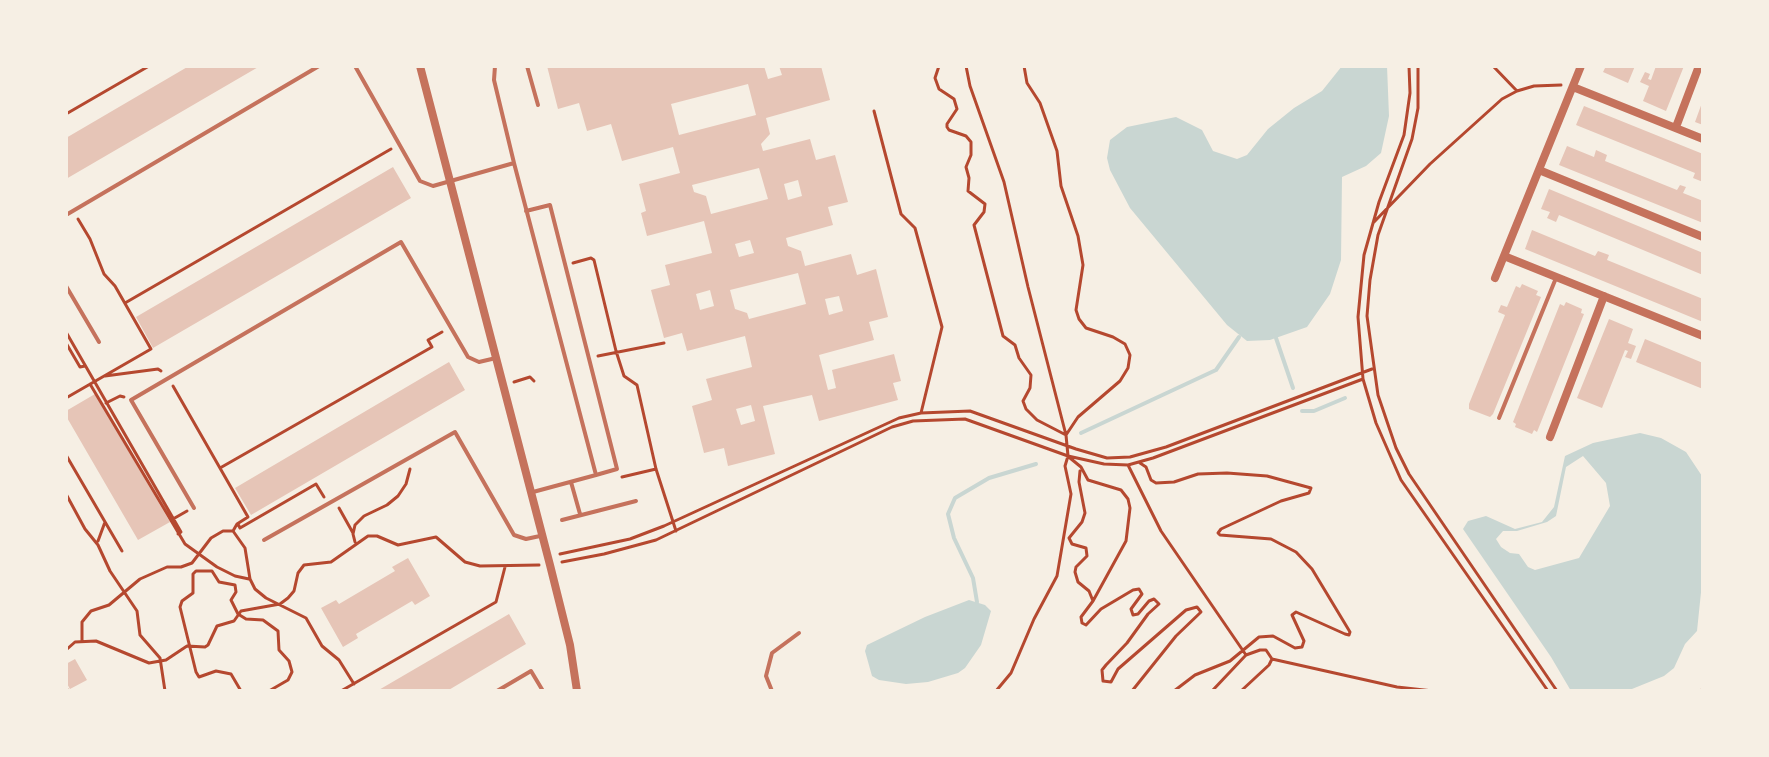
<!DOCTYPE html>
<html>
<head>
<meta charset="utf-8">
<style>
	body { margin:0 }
	#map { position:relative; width:1769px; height:757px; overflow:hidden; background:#f6efe4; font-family:Roboto,sans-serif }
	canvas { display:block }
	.frame { position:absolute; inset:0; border:68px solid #f6efe4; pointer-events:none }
</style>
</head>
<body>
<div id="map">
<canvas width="1769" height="757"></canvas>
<div class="frame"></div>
</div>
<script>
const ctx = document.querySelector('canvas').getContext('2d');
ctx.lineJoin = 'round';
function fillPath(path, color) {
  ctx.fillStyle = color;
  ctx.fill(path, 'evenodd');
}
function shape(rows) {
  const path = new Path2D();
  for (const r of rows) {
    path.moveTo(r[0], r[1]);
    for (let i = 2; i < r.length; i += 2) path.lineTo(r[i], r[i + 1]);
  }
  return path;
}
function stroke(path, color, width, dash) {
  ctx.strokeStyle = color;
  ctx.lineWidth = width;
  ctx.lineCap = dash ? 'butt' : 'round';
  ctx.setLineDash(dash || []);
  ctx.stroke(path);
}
const water = shape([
	[1342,66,1387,66,1389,116,1381,153,1366,166,1342,177,1341,260,1330,294,1307,327,1270,340,1247,341,1227,325,1130,208,1110,170,1107,158,1110,140,1127,127,1176,117,1202,130,1213,151,1237,159,1247,155,1268,129,1294,108,1322,91],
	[1640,433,1661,438,1686,452,1702,476,1703,573,1697,631,1685,644,1674,668,1664,676,1627,691,1571,691,1551,657,1463,529,1468,521,1486,516,1515,529,1542,522,1554,507,1565,456,1593,443],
	[1583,456,1606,483,1610,506,1579,558,1535,570,1528,567,1519,554,1510,553,1501,547,1496,539,1503,531,1517,531,1547,522,1556,516,1566,467],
	[969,600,985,605,991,611,981,645,965,668,958,673,928,682,906,684,879,680,872,676,865,651,867,645,925,617]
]);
const stream = shape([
	[1276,338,1293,388],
	[1302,411,1314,411,1345,398],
	[1081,433,1216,370,1239,337],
	[977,602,973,578,954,538,948,514,955,498,989,478,1036,464]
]);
const building = shape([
	[189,66,260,66,66,179,66,138],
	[547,66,764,66,768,79,782,75,779,66,821,66,830,100,766,118,770,134,761,144,763,151,810,139,816,160,835,155,848,202,828,207,833,225,786,238,788,246,801,251,805,266,851,254,857,275,876,269,888,317,869,322,874,340,819,355,828,390,836,388,832,370,894,354,901,381,893,383,898,400,819,421,812,395,763,406,775,454,728,466,724,448,704,453,692,406,712,400,706,379,752,367,745,336,687,351,682,333,664,338,651,290,670,285,665,265,712,253,704,221,647,236,641,213,646,211,639,184,680,173,673,147,622,161,611,124,587,131,579,103,558,109],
	[748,84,756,115,679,135,671,104],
	[759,168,768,199,711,214,706,196,694,192,692,185],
	[798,180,802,196,788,200,784,184],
	[750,240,754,253,739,257,735,244],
	[798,273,806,304,749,319,747,313,735,309,730,290],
	[710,290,714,306,700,310,696,294],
	[839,296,843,311,829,315,825,299],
	[751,405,755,421,741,425,736,409],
	[1606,66,1635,66,1628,83,1603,72],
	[1656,66,1684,66,1666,111,1643,101,1649,86,1640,82,1645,72,1650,74,1648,79,1651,80],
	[1703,100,1703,125,1695,122],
	[1584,106,1703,154,1703,182,1693,178,1695,173,1576,125],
	[1567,146,1594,157,1596,150,1607,155,1605,161,1677,190,1680,185,1686,187,1683,193,1703,201,1703,223,1559,165],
	[393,167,411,198,153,348,136,317],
	[1549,189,1703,253,1703,275,1559,215,1556,222,1547,218,1550,212,1541,209],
	[1532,230,1595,256,1598,251,1609,255,1607,260,1703,299,1703,322,1525,249],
	[1522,284,1538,291,1536,295,1541,297,1493,414,1490,417,1469,409,1469,404,1505,315,1498,312,1501,305,1507,307,1516,286,1520,288],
	[1566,302,1582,309,1581,313,1584,314,1537,432,1534,430,1532,434,1515,427,1516,424,1513,422,1560,304,1564,306],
	[1609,319,1633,329,1628,343,1636,346,1631,359,1625,357,1628,351,1625,350,1602,408,1577,398],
	[1645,339,1703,363,1703,389,1636,362],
	[449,362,465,390,251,515,235,488],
	[95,394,170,522,138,540,66,416,66,411],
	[408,558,430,596,415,605,412,601,356,634,358,638,343,647,321,608,336,600,339,604,395,571,392,567],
	[509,614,526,644,447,691,377,691],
	[75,659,87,680,70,689,66,682,66,664]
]);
const path = shape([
	[939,66,935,78,939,89,954,99,957,109,947,124,947,127,949,130,966,136,971,142,971,155,966,167,969,178,968,191,985,204,984,212,974,225,1003,336,1015,345,1019,358,1031,375,1030,388,1023,401,1026,409,1037,420,1066,435],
	[966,66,970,86,1004,182,1028,287,1066,435,1068,456,1065,466,1071,494,1057,576,1034,619,1011,673,996,691],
	[1024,66,1027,83,1040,103,1057,151,1061,186,1078,236,1083,265,1076,310,1079,319,1086,328,1113,337,1125,344,1130,355,1128,368,1120,381,1078,417,1066,435],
	[1409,66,1410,93,1404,135,1379,202,1364,255,1358,317,1363,379,1376,423,1401,480,1548,691],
	[1418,66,1418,108,1412,139,1378,235,1370,280,1367,316,1378,395,1396,448,1409,474,1557,691],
	[1493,66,1517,91],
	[874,111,901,214,915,228,942,327,921,413],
	[66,114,149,66],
	[1374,222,1430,164,1502,99,1517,91,1534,86,1561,85],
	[573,263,591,258,594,260,616,351,624,376,637,385,656,469,676,531],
	[125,303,391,149],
	[66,332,181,532,178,534],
	[66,343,80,367,85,366],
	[598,356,664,343],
	[105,376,158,369,161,371],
	[514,382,530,377,534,381],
	[90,384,185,544,217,567,235,576,249,579],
	[173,386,248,517,237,524,233,531],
	[66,398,151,349,115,286,104,274,90,239,78,219],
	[106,403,120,396,124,397],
	[66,455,122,551],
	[1070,458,1081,467,1088,480,1121,490,1128,499,1130,508,1126,541,1093,601,1081,617,1082,623,1086,625,1101,609,1133,590,1139,589,1142,594,1131,609,1133,615,1138,614,1149,601,1154,599,1159,604,1148,614,1127,643,1106,665,1102,670,1103,681,1111,682,1118,669,1186,610,1197,607,1201,612,1176,636,1132,691],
	[1140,463,1146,467,1151,480,1156,483,1174,482,1198,474,1227,473,1267,476,1311,488,1309,493,1281,501,1221,529,1218,533,1220,535,1271,539,1296,552,1312,569,1350,632,1349,635,1345,634,1296,612,1292,615,1304,641,1302,647,1295,648,1273,636,1259,637,1230,661,1195,675,1174,691],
	[1128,465,1161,531,1246,655],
	[220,468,432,347,428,340,442,332],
	[1080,471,1079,482,1085,513,1082,522,1069,538,1072,544,1086,548,1087,556,1076,567,1075,572,1078,582,1089,591,1093,601],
	[622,477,656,469],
	[66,494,85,529,98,545,110,571,137,611,140,635,160,658,165,691],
	[339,508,353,533],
	[173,519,187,511],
	[238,524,240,528,316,484,324,497],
	[98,541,105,522],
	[355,542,353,534,355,525,364,516,387,505,398,496,406,484,410,469],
	[560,554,630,539,664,526,899,418,921,413,970,411,1076,449,1107,458,1130,457,1166,447,1372,369],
	[562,562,604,554,656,540,892,427,913,421,965,419,1068,456,1104,464,1128,465,1153,458,1363,379],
	[82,640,82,622,91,611,109,605,140,579,167,567,181,567,192,563,211,538,223,531,233,531,245,548,250,579,255,589,266,598,306,618,322,646,339,660,354,684],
	[66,650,75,642,96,641,149,663,166,660,187,646,205,647,208,645,217,626,234,621,241,611,280,604,288,598,294,591,298,573,304,565,331,562,368,536,377,536,398,545,436,537,465,562,480,566,539,565],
	[1272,659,1397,687,1433,691],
	[66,689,69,691],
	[241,691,231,674,216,671,199,677,196,672,180,607,182,601,193,593,193,574,196,571,212,571,219,582,235,585,236,592,231,600,238,614,246,619,263,620,278,631,279,650,289,661,292,672,288,680,269,691],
	[341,691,496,602,505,567],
	[1212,691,1246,655,1260,650,1266,650,1272,659,1269,665,1241,691],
	[1698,691,1703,690]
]);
const service = shape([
	[355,66,420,181,433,186,514,163,596,475,533,492],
	[495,66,494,80,514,163],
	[527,66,538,105],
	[526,211,550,205,617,469,596,475],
	[66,215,319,66],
	[66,286,99,342],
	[1499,418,1556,278],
	[571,482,580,514],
	[194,508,131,400,401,242,468,357,479,362,496,358],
	[562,520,636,501],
	[264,540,455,432,514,535,526,539,540,536],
	[497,691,531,671,543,691],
	[772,691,766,676,772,653,799,633]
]);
const minor = shape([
	[420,66,550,565,570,645,577,691],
	[1573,87,1703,139],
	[1676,127,1699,66],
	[1539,170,1703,237],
	[1504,256,1703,336],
	[1495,278,1581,66],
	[1550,437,1604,296]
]);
fillPath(water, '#c9d6d2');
stroke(stream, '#c9d6d2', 4);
fillPath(building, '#e6c5b7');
stroke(path, '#b5482f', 3);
stroke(service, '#c5725c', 4);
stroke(minor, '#c5725c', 8);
</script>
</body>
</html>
